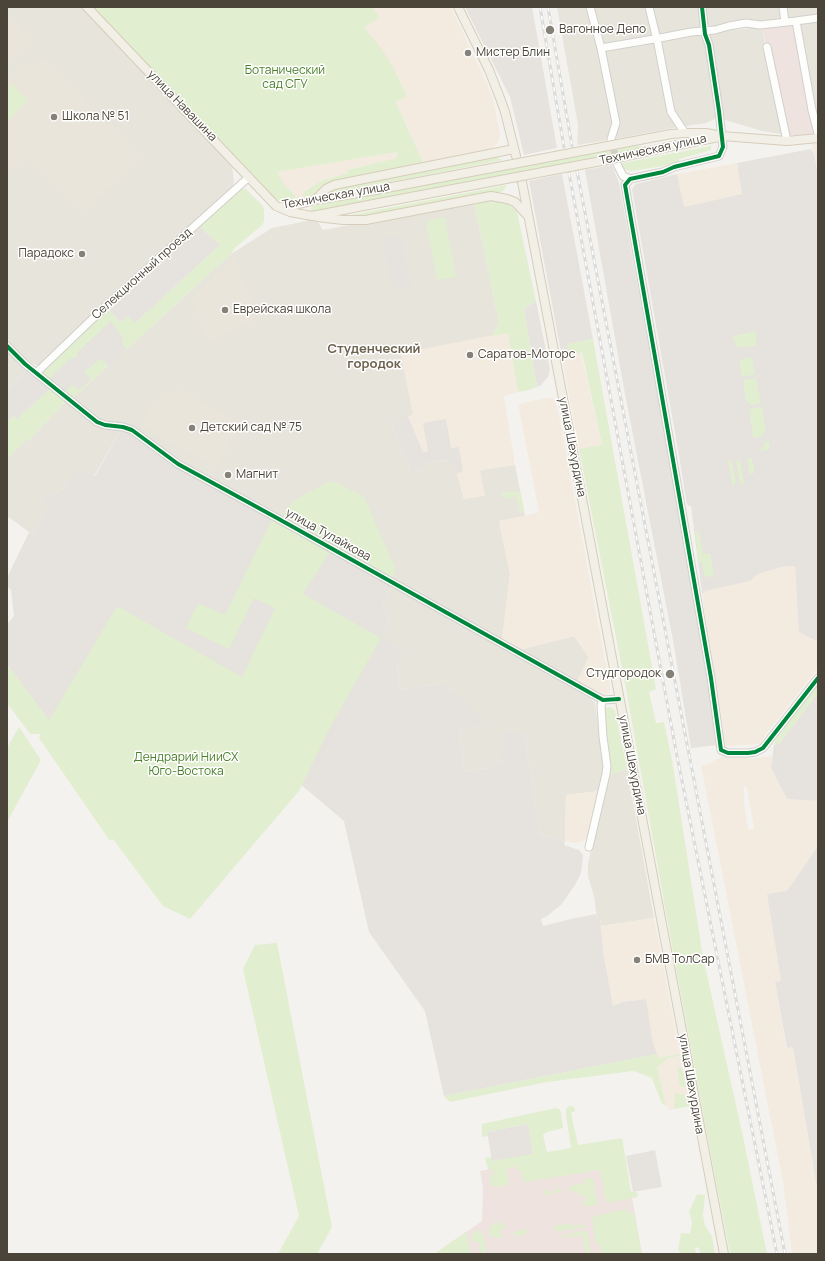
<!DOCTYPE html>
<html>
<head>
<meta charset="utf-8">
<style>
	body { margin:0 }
	#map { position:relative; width:825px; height:1261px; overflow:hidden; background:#f4f2ee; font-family:Manrope,sans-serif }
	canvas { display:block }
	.frame { position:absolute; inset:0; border:8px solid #4b4439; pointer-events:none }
</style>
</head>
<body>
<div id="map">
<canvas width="825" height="1261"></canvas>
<div class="frame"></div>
</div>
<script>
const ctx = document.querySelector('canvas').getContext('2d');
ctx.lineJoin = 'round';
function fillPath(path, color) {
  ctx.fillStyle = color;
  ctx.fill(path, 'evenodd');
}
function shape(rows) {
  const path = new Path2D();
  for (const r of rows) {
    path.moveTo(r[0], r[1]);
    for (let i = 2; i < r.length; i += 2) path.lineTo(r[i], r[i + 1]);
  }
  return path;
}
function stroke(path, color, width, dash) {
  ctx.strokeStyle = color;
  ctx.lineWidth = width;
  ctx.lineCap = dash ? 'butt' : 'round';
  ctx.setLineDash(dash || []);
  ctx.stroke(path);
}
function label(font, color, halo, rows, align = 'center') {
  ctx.font = font + ' Manrope,sans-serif';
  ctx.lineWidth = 3;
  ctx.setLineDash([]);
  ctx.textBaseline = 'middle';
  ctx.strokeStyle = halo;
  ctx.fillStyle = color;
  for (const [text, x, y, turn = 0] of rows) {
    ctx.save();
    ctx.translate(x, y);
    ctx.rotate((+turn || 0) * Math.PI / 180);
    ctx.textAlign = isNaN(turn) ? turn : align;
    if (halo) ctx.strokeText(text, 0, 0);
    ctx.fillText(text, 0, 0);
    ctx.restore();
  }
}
const residential = shape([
	[7,7,82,7,229,161,232,167,234,181,233,186,229,191,41,365,38,366,25,360,7,342],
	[557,7,588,7,599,49,613,124,608,140,577,145,578,125],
	[592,7,647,7,652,35,651,37,602,44],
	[651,7,700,7,702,28,660,35,658,35],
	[704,7,781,7,782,16,781,19,711,27,708,24],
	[784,7,818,7,818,15,790,19,787,18],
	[818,21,818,127,799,27,802,24],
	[762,27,765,44,787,135,762,131,725,120,723,118,708,36,710,31,714,32],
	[699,34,704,36,708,46,716,115,715,119,706,123,686,126,682,124,676,117,660,43,661,40],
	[655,42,678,127,615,139,603,51],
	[474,202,499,323,492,336,419,350,413,415,392,424,411,472,423,464,446,460,453,465,457,474,464,499,480,470,515,465,525,516,499,521,510,574,502,641,392,579,283,516,180,460,129,426,105,422,98,418,73,398,231,254,272,228,316,219,323,230],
	[7,350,26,371,7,390],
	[66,401,109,429,121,430,94,476,66,486,55,495,50,493,49,507,33,535,7,516,7,459,26,439,28,441],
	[392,586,590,698,595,703,604,768,600,791,566,795,565,841,540,835,524,732,502,760,489,768,464,771,459,731,481,726,442,683,399,690,397,662,382,638,388,625,389,612,382,606],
	[574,636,589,657,577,682,519,650],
	[627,769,654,918,601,926,600,919,597,919,594,896,588,876,588,863,608,775]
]);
const commercial = shape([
	[372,7,451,7,483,75,493,98,500,135,499,141,492,150,424,165,396,101,407,96,392,65,364,26,380,18],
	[818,143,818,174,812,144],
	[397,152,398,158,349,170,348,173,321,181,305,191,303,194,304,201,296,202,295,195,283,183,277,172],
	[737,163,742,194,684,207,677,174],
	[508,332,518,392,504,396,515,465,480,470,485,496,464,499,457,474,463,471,459,447,423,452,408,416,413,415,400,351,417,348,419,350],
	[581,352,602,446,579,449,562,357],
	[547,398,554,399,558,410,610,687,610,691,605,696,602,696,577,682,589,657,574,636,519,650,502,641,510,574,499,521,525,516,539,512,518,404],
	[795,566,799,632,818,642,818,668,765,735,760,744,722,746,702,593,705,593,705,591,750,581,758,574,781,567],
	[723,756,745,756,748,759,772,756,771,762,787,799,818,801,818,849,816,849,787,891,767,894,781,981,775,982,786,1048,793,1047,818,1194,818,1254,792,1254,783,1182,701,765,706,765],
	[744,787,747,787,754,829,748,829,744,805],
	[600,791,590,833,583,841,576,843,565,841,566,795],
	[654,918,680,1054,658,1058,653,1043,645,999,623,1002,613,1006,604,957,601,926],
	[680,1056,690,1106,670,1110,666,1105,657,1067,663,1063,668,1058]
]);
const industrial = shape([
	[465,7,532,7,557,148,524,155,510,97],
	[811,149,814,154,818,174,818,642,799,632,795,566,781,567,758,574,750,581,705,591,705,593,702,593,691,506,688,506,686,500,680,461,632,189,636,184,677,174,684,207,742,194,737,163],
	[612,165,619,183,679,513,718,745,691,748,673,640,625,394,585,170],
	[562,174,593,339,568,344,569,356,562,357,529,181],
	[408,416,423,452,428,451,423,423,446,419,451,448,459,447,463,471,457,474,453,465,446,460,444,460,424,464,420,469,411,472,392,424],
	[121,430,126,431,184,470,392,586,382,606,389,612,388,625,382,638,403,650,397,662,399,690,442,683,483,718,482,726,459,731,464,771,489,768,502,760,503,731,524,732,540,835,565,841,564,845,579,850,583,855,581,873,575,885,561,905,547,916,541,919,543,926,571,919,596,914,597,919,600,919,604,957,613,1006,623,1002,646,999,653,1043,657,1054,444,1096,425,1011,369,932,344,821,300,784,248,677,50,722,7,664,7,625,14,616,11,590,7,586,7,578,29,532,33,535,49,507,43,503,50,492,55,495,66,486,81,469,95,476],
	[818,693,818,801,787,799,771,767,774,745,779,744],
	[816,849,818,849,818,1194,793,1047,787,1048,775,982,781,981,767,894,787,891]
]);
const education = shape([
	[7,14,34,43,7,67],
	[44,57,141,159,80,214,27,157,13,170,7,165,7,78,24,62,32,69],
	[234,257,258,319,208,342,191,300],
	[180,389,241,424,217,469,141,425,155,399,161,394]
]);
const medical = shape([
	[792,24,793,25,816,133,800,135,787,135,762,27],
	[530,1161,600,1162,631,1191,642,1254,437,1254,437,1252,482,1221,483,1187,480,1171]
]);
const green = shape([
	[93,7,372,7,380,18,364,27,380,47,392,65,407,96,396,102,424,165,325,186,309,199,304,201,303,194,305,191,321,181,348,173,348,170,397,158,397,152,277,172,283,183,295,195,296,202,289,203,278,200,274,198],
	[11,83,28,101,7,121,7,87],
	[625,146,641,146,642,148,626,152,313,212,310,209,313,206,377,193],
	[711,146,711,150,679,159,679,162,664,166,630,171,624,169,622,163],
	[497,157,502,160,330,194,330,193,337,188],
	[507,185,503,191,501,192,366,218,346,216],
	[243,188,246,189,262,205,264,209,264,222,261,226,235,248,231,254,73,398,44,376,42,372,105,311,109,310,120,322,128,316,135,323,220,245,199,226],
	[498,199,512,207,517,212,536,301,524,309,537,387,529,390,518,392,508,333,492,336,499,323,474,202],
	[445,217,456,277,437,280,426,221],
	[755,331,757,345,741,348,736,346,733,336],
	[593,339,656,689,649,692,656,723,664,722,672,760,703,957,742,1132,767,1254,730,1254,717,1187,676,968,624,678,579,449,602,445,582,352,569,356,567,344],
	[752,357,755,374,742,377,739,363,740,360],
	[756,378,761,403,751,405,746,401,743,380],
	[51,388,66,401,28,441,26,440,7,459,7,422,14,416,17,418],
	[762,407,766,430,764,430,763,436,753,438,749,411,752,408],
	[769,441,770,449,760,452,761,448,764,447,764,442],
	[752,458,755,473,749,474,747,459],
	[740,460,744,484,740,484,736,461],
	[728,461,732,461,736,484,732,485],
	[330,481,335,482,364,497,396,570,392,579,283,516,286,509,295,500],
	[518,491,521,494,524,512,520,512,516,496,503,499,501,493],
	[272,519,331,550,303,594,381,638,333,722,299,791,190,919,163,906,113,839,110,841,39,738,41,734,30,734,7,703,7,664,49,720,117,606,242,677,275,608,254,598,229,649,186,628,198,603,225,615],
	[699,531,703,554,710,553,714,576,704,577,702,562,698,563,695,532],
	[818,684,818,693,779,744,774,745,775,741],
	[608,707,611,707,615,711,627,769,608,775,603,715,605,708],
	[19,727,41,760,7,822,7,748],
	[277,943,332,1227,317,1254,278,1254,299,1216,243,969,255,945],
	[657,1054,659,1058,680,1054,680,1056,668,1058,663,1063,657,1067,666,1105,662,1104,652,1078,633,1071,547,1082,450,1102,444,1096],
	[678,1068,682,1068,683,1071,686,1085,684,1087,680,1086,677,1070],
	[676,1093,684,1095,690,1106,674,1109,675,1094],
	[569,1106,574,1107,575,1111,571,1113,578,1145,622,1138,631,1192,636,1192,638,1195,637,1197,608,1203,606,1201,600,1170,524,1182,523,1180,521,1170,516,1170,515,1166,506,1168,509,1183,508,1185,498,1187,491,1186,489,1176,494,1175,493,1169,488,1169,485,1158,492,1157,492,1161,533,1153,527,1124,487,1132,488,1136,482,1137,482,1124,556,1108,559,1109,561,1112,563,1128,547,1132,543,1135,547,1152,571,1148,566,1115,566,1109],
	[590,1178,593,1179,597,1203,596,1205,585,1207,584,1203,582,1201,586,1199,585,1196,579,1196,578,1191,570,1192,568,1186,582,1184,585,1179],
	[557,1187,561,1187,561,1190,559,1192,547,1195,544,1193,543,1189,546,1189,547,1192,558,1190],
	[697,1194,705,1195,703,1215,705,1226,712,1236,715,1254,700,1254,699,1248,695,1247,696,1254,682,1254,678,1250,681,1233,690,1234,692,1222,689,1212],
	[633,1208,642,1254,602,1254,600,1243,596,1244,592,1219,595,1216,627,1209,628,1214,634,1213],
	[495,1223,501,1223,504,1225,506,1229,500,1230,501,1238,497,1238,490,1236,489,1227],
	[571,1223,572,1226,584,1224,585,1227,555,1232,554,1226],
	[526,1229,527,1234,514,1236,513,1232],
	[478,1230,483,1234,487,1254,481,1254,479,1242,473,1242,471,1235],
	[582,1231,587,1231,591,1254,586,1254,582,1235,563,1238,563,1236,566,1235],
	[466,1232,470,1252,469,1254,437,1254,437,1252]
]);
const parking = shape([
	[199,226,220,245,135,323,128,316,120,322,109,310],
	[401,235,411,287,396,290,395,283,391,283,382,239],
	[536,301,550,370,548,377,541,385,537,387,524,309],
	[111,321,123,338,121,341,126,349,109,367,101,358,84,372,91,379,79,390,72,385,66,391,50,378,71,358,74,359,78,355,77,353],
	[26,371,51,388,17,419,14,416,7,422,7,390],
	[528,1124,533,1154,492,1161,487,1132],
	[655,1150,662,1187,633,1192,626,1156]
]);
const minorTunnel = shape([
	[611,140,617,162]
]);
const minor = shape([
	[590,7,601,48,616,123,611,139],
	[649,7,658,44,671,112,685,133],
	[702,7,705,34,709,45,719,111,723,147,719,156,674,167,663,172,630,179,625,185,711,678,721,750,728,753,748,753,755,752,763,748,818,678],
	[783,7,785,22],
	[796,21,812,110,818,133],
	[767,47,787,141],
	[601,48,660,38,691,32,715,30,729,26,746,23,760,25,796,21,818,18],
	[617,164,623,176,630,179],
	[7,346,25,364,97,422,105,425,123,427,132,430,178,464,277,518,603,700,619,699],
	[36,373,109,303,249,177],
	[589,847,606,774,607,766,603,737,601,705,603,700]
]);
const major = shape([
	[87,7,276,206,290,212,312,216,379,203],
	[458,7,489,70,500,98,505,112,516,156],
	[671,134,685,133,706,133,722,136,787,141,818,138],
	[673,146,719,137],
	[522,182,584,509,724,1254],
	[315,200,326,189,334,185,514,149],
	[281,207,288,207,315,200,376,190],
	[317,217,343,220,366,220,491,196,507,199,515,202,528,216]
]);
const rail = shape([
	[540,7,564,147],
	[548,7,572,146],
	[577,171,785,1254],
	[569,173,676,751,777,1254]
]);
const majorBridge = shape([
	[376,190,671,134],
	[379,203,612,159,673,146]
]);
const cycleway = shape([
	[702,7,705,34,709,45,719,111,723,147,719,156,674,167,663,172,630,179,625,185,711,678,721,750,728,753,748,753,755,752,763,748,818,678],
	[7,346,25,364,97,422,105,425,123,427,132,430,178,464,277,518,603,700,619,699]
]);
const markers = [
	[550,30,5,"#868178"],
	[468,53,4,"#868178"],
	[54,117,4,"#868178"],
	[82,254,4,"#868178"],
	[225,310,4,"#868178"],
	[470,355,4,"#868178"],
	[192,428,4,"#868178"],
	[228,475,4,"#868178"],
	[670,674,5,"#868178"],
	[637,960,4,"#868178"]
];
const poiNames = [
	["Вагонное Депо",559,30],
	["Мистер Блин",476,53],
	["Школа № 51",62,117],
	["Парадокс",74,254,"right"],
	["Еврейская школа",233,310],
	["Саратов-Моторс",478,355],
	["Детский сад № 75",200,428],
	["Магнит",236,475],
	["Студгородок",661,674,"right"],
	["БМВ ТолСар",645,960]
];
const parkNames = [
	["Ботанический",285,71],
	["сад СГУ",285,85],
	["Дендрарий НииСХ",186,758],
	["Юго-Востока",186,772]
];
const streetNames = [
	["улица Навашина",182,106,46],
	["Техническая улица",653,150,-12],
	["Техническая улица",336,196,-10],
	["Селекционный проезд",142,274,-42],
	["улица Шехурдина",572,447,79],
	["улица Тулайкова",328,535,29],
	["улица Шехурдина",632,765,79],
	["улица Шехурдина",691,1084,80]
];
const neighbourhoodNames = [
	["Студенческий",374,349],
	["городок",374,364]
];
fillPath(residential, '#e7e4dc');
fillPath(commercial, '#f3ebdf');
fillPath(industrial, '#e6e2de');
fillPath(education, '#eae5da');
fillPath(medical, '#eee3df');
fillPath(green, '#e1eecf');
fillPath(parking, '#e6e3df');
stroke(minorTunnel, '#d2cfca', 7, [7, 3.5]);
stroke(minor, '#d2d0cb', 9);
stroke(major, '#d6cebb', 10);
stroke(minor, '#fdfdfc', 7);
stroke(major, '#f2efe6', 8);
stroke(rail, '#dbdbda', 3);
stroke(rail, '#fff', 1.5, [4.5]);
stroke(majorBridge, '#d6cebb', 10, []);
stroke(majorBridge, '#f2efe6', 8);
stroke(cycleway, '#00873e', 4);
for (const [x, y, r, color] of markers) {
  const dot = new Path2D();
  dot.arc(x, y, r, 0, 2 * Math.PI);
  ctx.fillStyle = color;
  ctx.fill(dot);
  stroke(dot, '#fff', 1.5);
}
label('12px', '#4b4439', '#fff', poiNames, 'left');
label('12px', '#4a7f2a', '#fff', parkNames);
label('12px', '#4b4439', '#fff', streetNames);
label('bold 13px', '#6e6250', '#fff', neighbourhoodNames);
</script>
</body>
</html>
